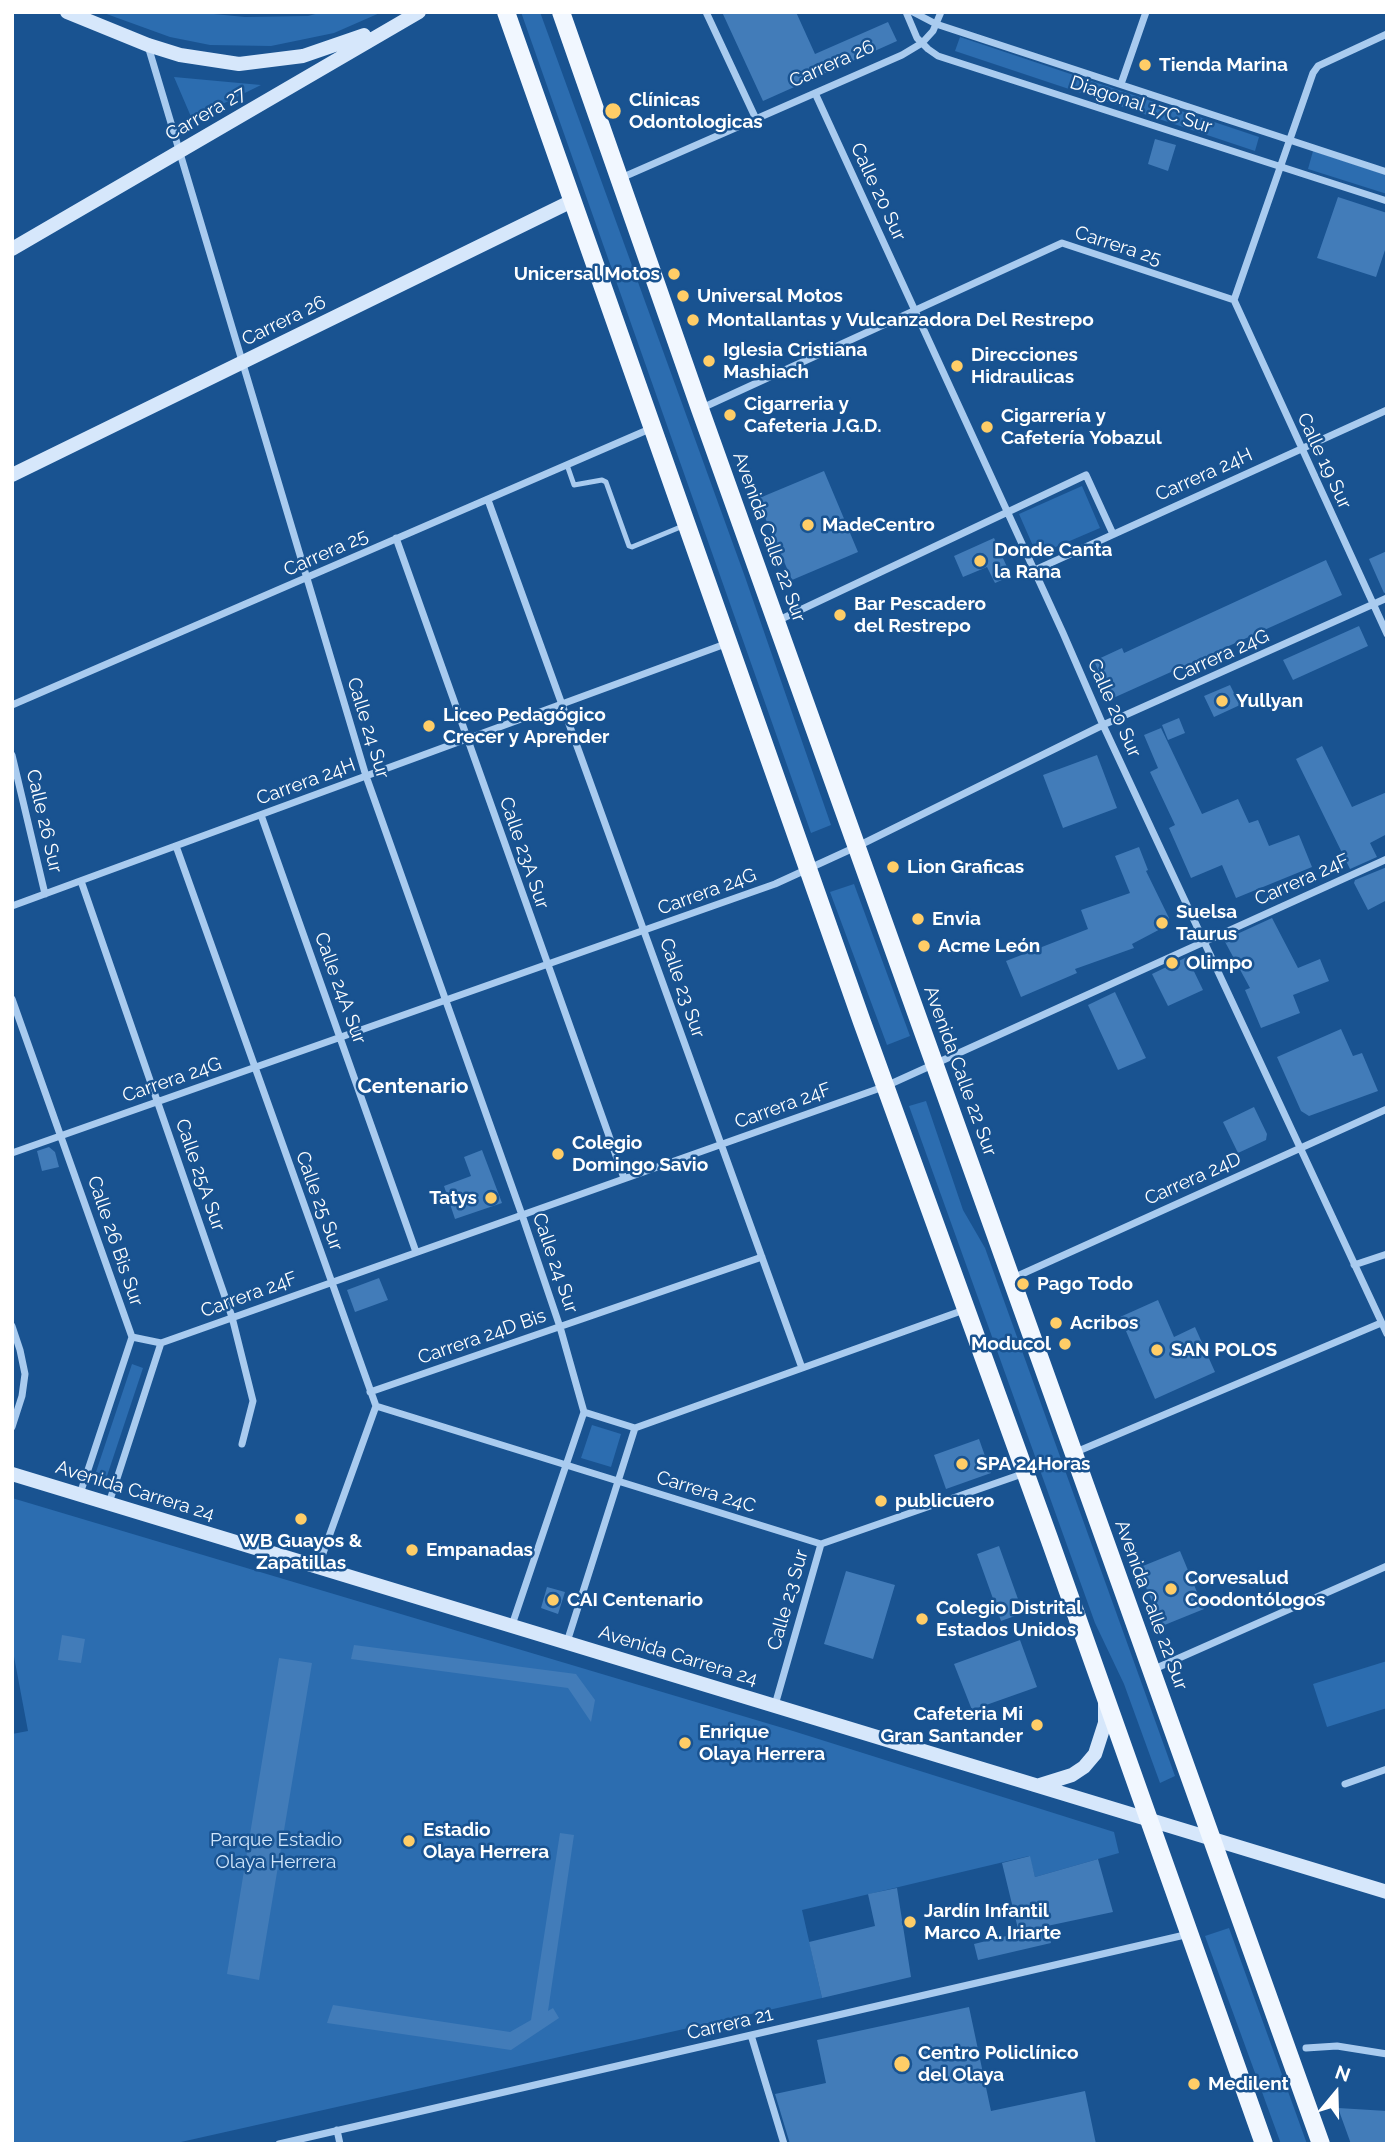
<!DOCTYPE html>
<html>
<head>
<meta charset="utf-8">
<style>
	body { margin:0 }
	#map { position:relative; width:1399px; height:2156px; overflow:hidden; background:#195391; font-family:Raleway,sans-serif }
	canvas { display:block }
	.frame { position:absolute; inset:0; border:14px solid #fff; pointer-events:none }
	.north { position:absolute; left:1301px; top:2058px; width:70px; height:70px; -webkit-text-stroke:5px #195391; paint-order:stroke; rotate:19deg; font-size:19px; font-weight:700; line-height:28px; text-align:center; color:#fff }
	.north::after { content:''; display:block; margin:auto; width:24px; height:32px; background:#fff; clip-path:polygon(50% 0,100% 100%,50% 72%,0 100%) }
</style>
</head>
<body>
<div id="map">
<canvas width="1399" height="2156"></canvas>
<div class="frame"></div>
<div class="north">N</div>
</div>
<script>
const ctx = document.querySelector('canvas').getContext('2d');
ctx.lineJoin = 'round';
function fillPath(path, color) {
  ctx.fillStyle = color;
  ctx.fill(path, 'evenodd');
}
function shape(rows) {
  const path = new Path2D();
  for (const r of rows) {
    path.moveTo(r[0], r[1]);
    for (let i = 2; i < r.length; i += 2) path.lineTo(r[i], r[i + 1]);
  }
  return path;
}
function stroke(path, color, width, dash) {
  ctx.strokeStyle = color;
  ctx.lineWidth = width;
  ctx.lineCap = dash ? 'butt' : 'round';
  ctx.setLineDash(dash || []);
  ctx.stroke(path);
}
function label(font, color, halo, rows, align = 'center') {
  ctx.font = font + ' Raleway,sans-serif';
  ctx.lineWidth = 5;
  ctx.setLineDash([]);
  ctx.textBaseline = 'middle';
  ctx.strokeStyle = halo;
  ctx.fillStyle = color;
  for (const [text, x, y, turn = 0] of rows) {
    ctx.save();
    ctx.translate(x, y);
    ctx.rotate((+turn || 0) * Math.PI / 180);
    ctx.textAlign = isNaN(turn) ? turn : align;
    if (halo) ctx.strokeText(text, 0, 0);
    ctx.fillText(text, 0, 0);
    ctx.restore();
  }
}
const green = shape([
	[101,12,193,12,245,17,308,16,323,12,382,12,334,33,271,46,210,45,170,37],
	[521,12,540,12,745,577,831,825,811,833],
	[960,37,1259,137,1255,151,955,51],
	[174,77,261,85,192,119],
	[1313,151,1387,175,1387,194,1308,169],
	[1082,486,1100,528,1037,555,1019,514],
	[854,884,910,1036,887,1045,830,892],
	[926,1101,963,1210,985,1248,1175,1776,1160,1783,1124,1684,1095,1623,909,1106],
	[132,1364,143,1368,107,1476,96,1472],
	[592,1425,621,1434,611,1467,581,1458],
	[12,1498,793,1731,1114,1832,1119,1853,1035,1877,1029,1856,802,1910,822,1998,172,2144,12,2144,12,1734,28,1731,12,1646],
	[1387,1661,1387,1708,1327,1727,1313,1684],
	[1229,1928,1307,2144,1281,2144,1205,1936]
]);
const building = shape([
	[722,12,796,12,815,54,888,22,897,41,763,101],
	[1155,139,1176,145,1168,171,1148,164],
	[1338,197,1387,213,1387,244,1376,277,1317,258],
	[824,471,858,552,792,580,757,499],
	[994,538,1011,576,995,583,987,567,963,577,954,556],
	[1387,551,1387,592,1384,593,1369,559],
	[1326,560,1342,595,1111,699,1094,661,1122,648,1124,653],
	[1359,626,1368,646,1293,680,1283,660],
	[1230,685,1240,705,1214,717,1204,696],
	[1179,718,1185,733,1168,740,1162,725],
	[1161,728,1202,814,1238,799,1249,823,1258,820,1269,846,1299,835,1312,867,1236,898,1222,865,1191,878,1169,828,1175,825,1150,772,1158,768,1144,735],
	[1322,746,1352,807,1387,792,1387,834,1370,843,1377,857,1350,869,1296,759],
	[1097,755,1117,808,1063,828,1043,775],
	[1139,847,1148,870,1146,871,1169,918,1168,925,1132,944,1134,948,1075,969,1077,973,1021,997,1006,961,1088,929,1081,910,1130,893,1115,856],
	[1387,867,1387,900,1368,910,1354,883,1355,880],
	[1272,918,1298,968,1320,959,1329,981,1293,995,1300,1013,1261,1028,1245,990,1250,988,1224,940],
	[1187,957,1203,990,1168,1006,1152,974],
	[1115,992,1146,1058,1118,1070,1088,1005],
	[1341,1029,1353,1056,1362,1053,1378,1091,1309,1116,1301,1111,1277,1057],
	[1254,1107,1267,1134,1266,1140,1238,1153,1223,1122],
	[49,1147,55,1152,59,1167,42,1171,37,1151],
	[482,1150,502,1203,455,1219,444,1186,471,1176,464,1157],
	[379,1278,388,1300,355,1312,347,1290],
	[1158,1300,1174,1337,1195,1327,1215,1372,1155,1399,1120,1317],
	[979,1439,991,1473,946,1489,934,1455],
	[999,1546,1023,1613,1001,1621,977,1554],
	[1180,1551,1204,1609,1162,1626,1138,1568],
	[846,1571,895,1585,873,1659,824,1644],
	[547,1587,565,1592,558,1614,541,1608],
	[62,1635,85,1639,81,1663,58,1660],
	[1020,1640,1037,1687,972,1710,954,1664],
	[354,1645,576,1674,595,1700,591,1722,568,1688,351,1659],
	[279,1658,312,1663,259,1980,227,1974],
	[560,1833,574,1835,548,2011,553,2008,559,2018,511,2050,327,2023,333,2005,510,2032,531,2020],
	[1030,1856,1035,1877,1098,1859,1113,1912,1047,1926,1051,1943,978,1960,974,1944,1019,1933,1002,1863],
	[897,1888,911,1977,822,1998,809,1942,875,1926,868,1894],
	[969,2007,991,2111,1085,2091,1096,2144,790,2144,775,2094,826,2083,817,2040],
	[1338,2108,1387,2111,1387,2144,1351,2144]
]);
const lane = shape([
	[567,465,574,485,602,480,606,482,629,546,632,547,683,526]
]);
const street = shape([
	[706,12,756,119],
	[906,12,917,38,928,49,938,56,1387,201],
	[913,12,936,24,1387,172],
	[148,46,366,776,522,1215,560,1327,584,1412,512,1625],
	[1121,84,1146,12],
	[815,93,1063,633,1103,725,1387,1334],
	[621,178,902,55,922,43,933,31,941,12],
	[1234,300,1387,634],
	[1234,300,1313,73,1318,66,1387,34],
	[702,408,1062,243,1234,300],
	[488,500,802,1368],
	[396,538,624,1178],
	[1035,570,1387,410],
	[777,621,1086,475,1113,534],
	[12,705,652,428],
	[12,755,45,894],
	[261,815,416,1252],
	[176,846,376,1406,318,1567],
	[81,881,232,1317,253,1401,242,1444],
	[12,906,728,643],
	[12,999,132,1337,80,1494],
	[12,1153,775,884,858,846,1103,725,1387,598],
	[1354,1265,1387,1254],
	[1013,1278,1387,1109],
	[12,1326,20,1350,25,1374,22,1396,12,1427],
	[132,1337,161,1343,886,1086,1387,859],
	[370,1392,762,1257],
	[376,1406,821,1544,1025,1473],
	[584,1412,635,1428],
	[635,1428,964,1310],
	[1076,1452,1381,1323],
	[109,1503,161,1343],
	[567,1642,635,1428],
	[1152,1670,1387,1566],
	[775,1705,821,1544],
	[1345,1784,1387,1769],
	[751,2035,784,2144],
	[1306,2048,1337,2046,1387,2054],
	[337,2130,340,2144],
	[279,2144,1189,1934]
]);
const secondary = shape([
	[67,12,148,45,180,55,239,64,303,56,364,35],
	[12,249,419,12],
	[12,475,572,201],
	[12,1474,1387,1892],
	[1040,1785,1072,1775,1084,1767,1095,1754,1105,1723,1105,1704]
]);
const primary = shape([
	[506,12,862,1022,1049,1538,1264,2144],
	[561,12,700,409,1321,2144]
]);
const markers = [
	[1145,65,7,"#ffcd67"],
	[613,111,9,"#ffcd67"],
	[674,274,7,"#ffcd67"],
	[683,296,7,"#ffcd67"],
	[693,320,7,"#ffcd67"],
	[709,361,7,"#ffcd67"],
	[957,366,7,"#ffcd67"],
	[730,415,7,"#ffcd67"],
	[987,427,7,"#ffcd67"],
	[808,525,7,"#ffcd67"],
	[980,561,7,"#ffcd67"],
	[840,615,7,"#ffcd67"],
	[1222,701,7,"#ffcd67"],
	[429,726,7,"#ffcd67"],
	[893,867,7,"#ffcd67"],
	[918,919,7,"#ffcd67"],
	[1162,923,7,"#ffcd67"],
	[924,946,7,"#ffcd67"],
	[1172,963,7,"#ffcd67"],
	[558,1154,7,"#ffcd67"],
	[491,1198,7,"#ffcd67"],
	[1023,1284,7,"#ffcd67"],
	[1056,1323,7,"#ffcd67"],
	[1065,1344,7,"#ffcd67"],
	[1157,1350,7,"#ffcd67"],
	[962,1464,7,"#ffcd67"],
	[881,1501,7,"#ffcd67"],
	[301,1519,7,"#ffcd67"],
	[412,1550,7,"#ffcd67"],
	[1171,1589,7,"#ffcd67"],
	[553,1600,7,"#ffcd67"],
	[922,1619,7,"#ffcd67"],
	[1037,1725,7,"#ffcd67"],
	[685,1743,7,"#ffcd67"],
	[409,1841,7,"#ffcd67"],
	[910,1922,7,"#ffcd67"],
	[902,2064,9,"#ffcd67"],
	[1194,2084,7,"#ffcd67"]
];
const streetNames = [
	["Carrera 26",832,64,-24],
	["Diagonal 17C Sur",1141,105,18],
	["Carrera 27",206,114,-30],
	["Calle 20 Sur",878,192,65],
	["Carrera 25",1118,246,18],
	["Carrera 26",284,321,-26],
	["Calle 19 Sur",1324,461,65],
	["Carrera 24H",1204,475,-24],
	["Avenida Calle 22 Sur",769,537,70],
	["Carrera 25",326,553,-24],
	["Carrera 24G",1221,656,-24],
	["Calle 20 Sur",1114,708,66],
	["Calle 24 Sur",368,728,73],
	["Carrera 24H",306,782,-20],
	["Calle 26 Sur",44,821,77],
	["Calle 23A Sur",524,853,71],
	["Carrera 24F",1302,880,-24],
	["Carrera 24G",707,892,-20],
	["Calle 24A Sur",340,988,70],
	["Calle 23 Sur",682,988,71],
	["Avenida Calle 22 Sur",960,1071,70],
	["Carrera 24G",172,1080,-19],
	["Carrera 24F",783,1106,-20],
	["Calle 25A Sur",200,1175,71],
	["Carrera 24D",1193,1179,-24],
	["Calle 25 Sur",319,1201,70],
	["Calle 26 Bis Sur",115,1241,71],
	["Calle 24 Sur",555,1263,71],
	["Carrera 24F",249,1295,-20],
	["Carrera 24D Bis",482,1337,-19],
	["Avenida Carrera 24",135,1491,17],
	["Carrera 24C",706,1492,17],
	["Calle 23 Sur",788,1600,-74],
	["Avenida Calle 22 Sur",1151,1605,70],
	["Avenida Carrera 24",678,1656,17],
	["Carrera 21",730,2024,-13]
];
const poiNames = [
	["Tienda Marina",1159,65],
	["Clínicas",629,100],
	["Odontologicas",629,122],
	["Unicersal Motos",660,274,"right"],
	["Universal Motos",697,296],
	["Montallantas y Vulcanzadora Del Restrepo",707,320],
	["Iglesia Cristiana",723,350],
	["Mashiach",723,372],
	["Direcciones",971,355],
	["Hidraulicas",971,377],
	["Cigarreria y",744,404],
	["Cafeteria J.G.D.",744,426],
	["Cigarrería y",1001,416],
	["Cafetería Yobazul",1001,438],
	["MadeCentro",822,525],
	["Donde Canta",994,550],
	["la Rana",994,572],
	["Bar Pescadero",854,604],
	["del Restrepo",854,626],
	["Yullyan",1236,701],
	["Liceo Pedagógico",443,715],
	["Crecer y Aprender",443,737],
	["Lion Graficas",907,867],
	["Suelsa",1176,912],
	["Taurus",1176,934],
	["Envia",932,919],
	["Acme León",938,946],
	["Olimpo",1186,963],
	["Colegio",572,1143],
	["Domingo Savio",572,1165],
	["Tatys",477,1198,"right"],
	["Pago Todo",1037,1284],
	["Acribos",1070,1323],
	["Moducol",1051,1344,"right"],
	["SAN POLOS",1171,1350],
	["SPA 24Horas",976,1464],
	["publicuero",895,1501],
	["WB Guayos &",301,1541,"center"],
	["Zapatillas",301,1563,"center"],
	["Empanadas",426,1550],
	["Corvesalud",1185,1578],
	["Coodontólogos",1185,1600],
	["CAI Centenario",567,1600],
	["Colegio Distrital",936,1608],
	["Estados Unidos",936,1630],
	["Cafeteria Mi",1023,1714,"right"],
	["Gran Santander",1023,1736,"right"],
	["Enrique",699,1732],
	["Olaya Herrera",699,1754],
	["Estadio",423,1830],
	["Olaya Herrera",423,1852],
	["Jardín Infantil",924,1911],
	["Marco A. Iriarte",924,1933],
	["Centro Policlínico",918,2053],
	["del Olaya",918,2075],
	["Medilent",1208,2084]
];
const parkNames = [
	["Parque Estadio",276,1840],
	["Olaya Herrera",276,1862]
];
const neighbourhoodNames = [
	["Centenario",413,1087]
];
fillPath(green, '#2c6db0');
fillPath(building, '#427cb9');
stroke(lane, '#a9cbef', 5);
stroke(street, '#a9cbef', 7);
stroke(secondary, '#d6e7fb', 14);
stroke(primary, '#f1f7ff', 18);
for (const [x, y, r, color] of markers) {
  const dot = new Path2D();
  dot.arc(x, y, r, 0, 2 * Math.PI);
  ctx.fillStyle = color;
  ctx.fill(dot);
  stroke(dot, '#195391', 2.5);
}
label('19px', '#fff', '#195391', streetNames);
label('bold 19px', '#fff', '#195391', poiNames, 'left');
label('19px', '#cfe5fb', '#195391', parkNames);
label('bold 21px', '#fff', '#195391', neighbourhoodNames);
</script>
</body>
</html>
